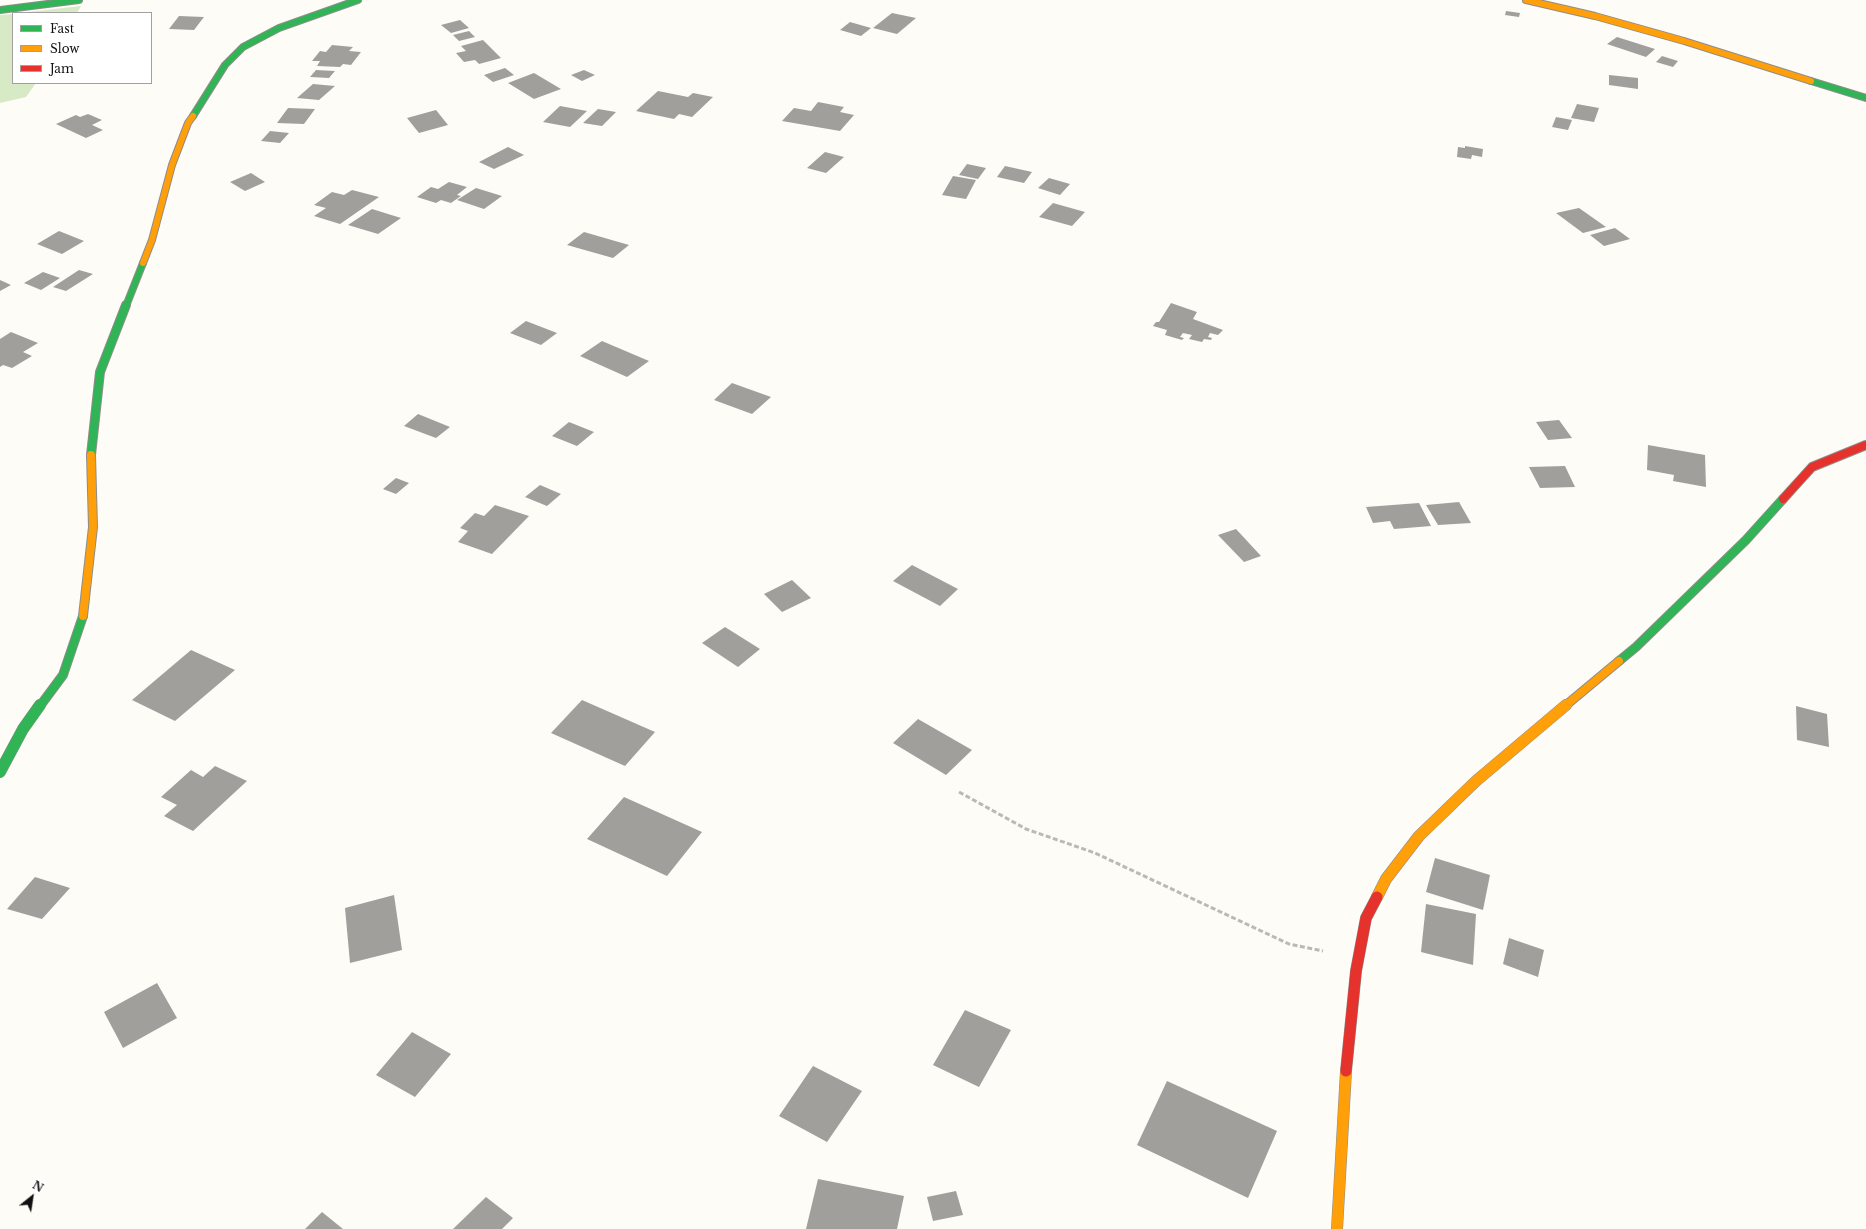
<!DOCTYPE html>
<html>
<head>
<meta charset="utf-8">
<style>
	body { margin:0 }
	#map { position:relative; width:1866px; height:1229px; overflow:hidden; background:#fdfcf7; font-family:"Libre Baskerville",serif }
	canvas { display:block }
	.legend { position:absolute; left:12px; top:12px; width:140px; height:72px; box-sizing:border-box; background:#fff; border:1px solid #a0a0a0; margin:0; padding:5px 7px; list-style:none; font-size:12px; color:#111 }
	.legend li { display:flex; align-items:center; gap:8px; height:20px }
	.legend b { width:20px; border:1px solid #a0a0a0 }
	.north { position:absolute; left:12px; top:1177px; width:40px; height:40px; -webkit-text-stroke:3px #fff; paint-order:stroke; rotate:30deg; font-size:11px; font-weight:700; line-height:16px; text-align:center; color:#111 }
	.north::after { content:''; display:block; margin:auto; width:14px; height:18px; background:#111; clip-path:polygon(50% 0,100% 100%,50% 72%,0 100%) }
</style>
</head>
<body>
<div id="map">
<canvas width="1866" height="1229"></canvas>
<ul class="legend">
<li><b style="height:5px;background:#30b455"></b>Fast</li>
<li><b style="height:5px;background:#ff9f0a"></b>Slow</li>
<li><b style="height:5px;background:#e5322d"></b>Jam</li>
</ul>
<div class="north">N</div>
</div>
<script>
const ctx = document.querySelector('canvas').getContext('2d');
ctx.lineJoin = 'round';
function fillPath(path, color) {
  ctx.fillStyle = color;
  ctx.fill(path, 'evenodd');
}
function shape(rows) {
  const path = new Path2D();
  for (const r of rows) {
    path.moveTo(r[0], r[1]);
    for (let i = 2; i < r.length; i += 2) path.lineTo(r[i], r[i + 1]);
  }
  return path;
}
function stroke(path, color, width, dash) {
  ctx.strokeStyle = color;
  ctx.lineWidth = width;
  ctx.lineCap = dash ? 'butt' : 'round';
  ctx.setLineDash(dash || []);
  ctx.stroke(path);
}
const forest = shape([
	[81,6,77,13,19,13],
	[13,14,13,83,36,83,26,97,0,103,0,15]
]);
const building = shape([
	[1506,11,1520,13,1519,17,1505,15],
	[892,13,916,18,897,34,873,28],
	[179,16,204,17,194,30,169,29],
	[460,20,469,28,451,33,441,25],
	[850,22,871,28,861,36,840,30],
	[469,31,475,37,459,41,453,35],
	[1617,37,1655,49,1646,57,1607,44],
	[483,40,501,58,479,64,475,60,464,62,456,53,466,51,461,46],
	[332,45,353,47,349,51,361,52,351,65,343,64,340,67,317,66,320,61,312,61,320,51,326,52],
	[1662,56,1678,61,1673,67,1656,62],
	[505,68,514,75,493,82,484,75],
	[316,70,335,71,329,78,310,77],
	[584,70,595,75,582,81,571,75],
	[534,73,561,89,534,99,508,83],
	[1609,75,1638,78,1638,89,1609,85],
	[313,84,335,86,319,100,297,98],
	[658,91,688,97,693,93,713,97,692,117,679,114,674,119,636,111],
	[818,102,844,107,840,112,854,115,840,131,782,121,794,108,811,111],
	[1577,104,1599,108,1594,122,1571,118],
	[560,106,587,111,570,127,543,122],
	[288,108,315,109,304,124,277,123],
	[598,109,616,112,602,126,583,123],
	[436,110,448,125,419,133,407,118],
	[88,114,102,120,92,125,103,130,86,138,56,124,76,115,80,117],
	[1556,117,1572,120,1568,130,1552,127],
	[270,131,289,133,280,143,261,141],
	[1465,146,1483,149,1482,157,1472,155,1471,159,1457,157,1458,147,1465,148],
	[508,147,524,155,494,169,479,162],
	[825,152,844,157,826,173,807,168],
	[967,164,986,168,978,179,959,175],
	[1005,166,1032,172,1024,183,997,177],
	[251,173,265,182,245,191,230,182],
	[953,176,976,180,966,199,942,195],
	[1049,178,1070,184,1060,195,1038,188],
	[449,182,467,187,457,195,461,196,451,203,441,200,436,203,417,197,431,187,438,189],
	[476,188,502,196,484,209,457,200],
	[352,190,379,197,340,224,314,216,326,208,314,205,332,192,344,195],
	[1053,203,1085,212,1072,226,1039,217],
	[1579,208,1606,227,1583,233,1556,213],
	[372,209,401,218,378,234,348,225],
	[1615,228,1630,239,1604,246,1590,235],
	[59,231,84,241,62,254,37,244],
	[584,232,629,245,613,258,567,245],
	[79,270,93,274,66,291,53,287],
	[43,272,60,278,41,290,24,283],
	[0,280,11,285,0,291],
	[1171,303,1197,312,1193,319,1223,330,1218,335,1210,333,1208,337,1212,338,1211,340,1204,339,1202,342,1189,339,1192,335,1183,333,1180,337,1184,338,1182,340,1165,335,1167,330,1153,326,1156,322,1159,322],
	[526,321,557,333,541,345,510,333],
	[11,332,38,343,23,352,32,356,12,368,3,365,0,367,0,339],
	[602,341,649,361,627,377,580,356],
	[732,383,771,397,752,414,714,400],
	[418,414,450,427,436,438,404,426],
	[1559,420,1572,438,1548,440,1536,422],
	[569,422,594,432,577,446,552,436],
	[1648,445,1705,455,1706,487,1673,481,1674,475,1647,470],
	[1565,466,1575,487,1540,488,1529,467],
	[396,478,409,483,396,494,383,489],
	[540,485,561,494,547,506,525,497],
	[1459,502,1471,523,1438,525,1426,505],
	[1419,503,1431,526,1394,529,1390,521,1373,523,1366,507],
	[495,505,529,516,492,554,458,542,468,531,460,528,475,513,484,516],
	[1236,529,1261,556,1244,562,1218,535],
	[912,565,958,589,940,606,893,581],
	[792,580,811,598,782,612,764,594],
	[725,627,760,649,738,667,702,643],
	[191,650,235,670,175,721,132,700],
	[582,700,655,732,625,766,551,733],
	[1796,706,1827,714,1829,747,1797,740],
	[918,719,972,750,946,775,893,743],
	[215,766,247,781,193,831,164,816,177,805,161,797,191,770,203,777],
	[624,797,702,832,667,876,587,839],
	[1435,858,1490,875,1483,910,1426,892],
	[35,877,70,888,42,919,7,909],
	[394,895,402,950,350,963,345,908],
	[1426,904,1476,914,1473,965,1421,952],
	[1509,938,1544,950,1538,977,1503,964],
	[157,983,177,1018,123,1048,104,1012],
	[965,1010,1011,1030,979,1087,933,1065],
	[412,1032,451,1054,415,1097,376,1075],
	[813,1066,862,1091,827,1142,779,1116],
	[1167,1081,1277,1131,1248,1198,1137,1145],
	[818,1179,904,1196,897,1229,806,1229],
	[956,1191,963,1215,933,1221,927,1197],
	[486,1197,513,1218,502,1229,453,1229],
	[322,1212,343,1229,305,1229]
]);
const path = shape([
	[959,792,1026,829,1095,853,1289,944,1323,951]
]);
const fastFar2 = shape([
	[0,10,79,0],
	[1811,81,1866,98],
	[193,116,225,65,243,47,279,28,358,0],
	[126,306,143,263]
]);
const fastFar1 = shape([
	[91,455,100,372,126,305],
	[1619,661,1636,647,1746,540,1783,499],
	[40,706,63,675,83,616]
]);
const fast = shape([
	[0,772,23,729,40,705]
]);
const slowFar2 = shape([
	[1526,0,1595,16,1684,41,1811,81],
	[143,263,152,240,172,165,188,123,193,116]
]);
const slowFar1 = shape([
	[83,616,93,527,91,455],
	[1565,706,1619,661]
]);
const slow = shape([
	[1377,897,1386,879,1419,836,1476,781,1566,705],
	[1337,1229,1346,1071]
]);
const jamFar1 = shape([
	[1783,499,1812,467,1866,445]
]);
const jam = shape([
	[1346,1071,1356,971,1366,918,1377,897]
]);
fillPath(forest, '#d8eac5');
fillPath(building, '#a19f9c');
stroke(fastFar2, '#8e8d8b', 8);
stroke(fastFar1, '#8e8d8b', 10);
stroke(fast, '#8e8d8b', 12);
stroke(slowFar2, '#8e8d8b', 8);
stroke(slowFar1, '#8e8d8b', 10);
stroke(slow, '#8e8d8b', 12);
stroke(jamFar1, '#8e8d8b', 10);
stroke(jam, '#8e8d8b', 12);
stroke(path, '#b9b9b8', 3, [5, 2.5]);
stroke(fastFar2, '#30b455', 6);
stroke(fastFar1, '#30b455', 8);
stroke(fast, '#30b455', 11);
stroke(slowFar2, '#ff9f0a', 6);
stroke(slowFar1, '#ff9f0a', 8);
stroke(slow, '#ff9f0a', 11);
stroke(jamFar1, '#e5322d', 8);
stroke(jam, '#e5322d', 11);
</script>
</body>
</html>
